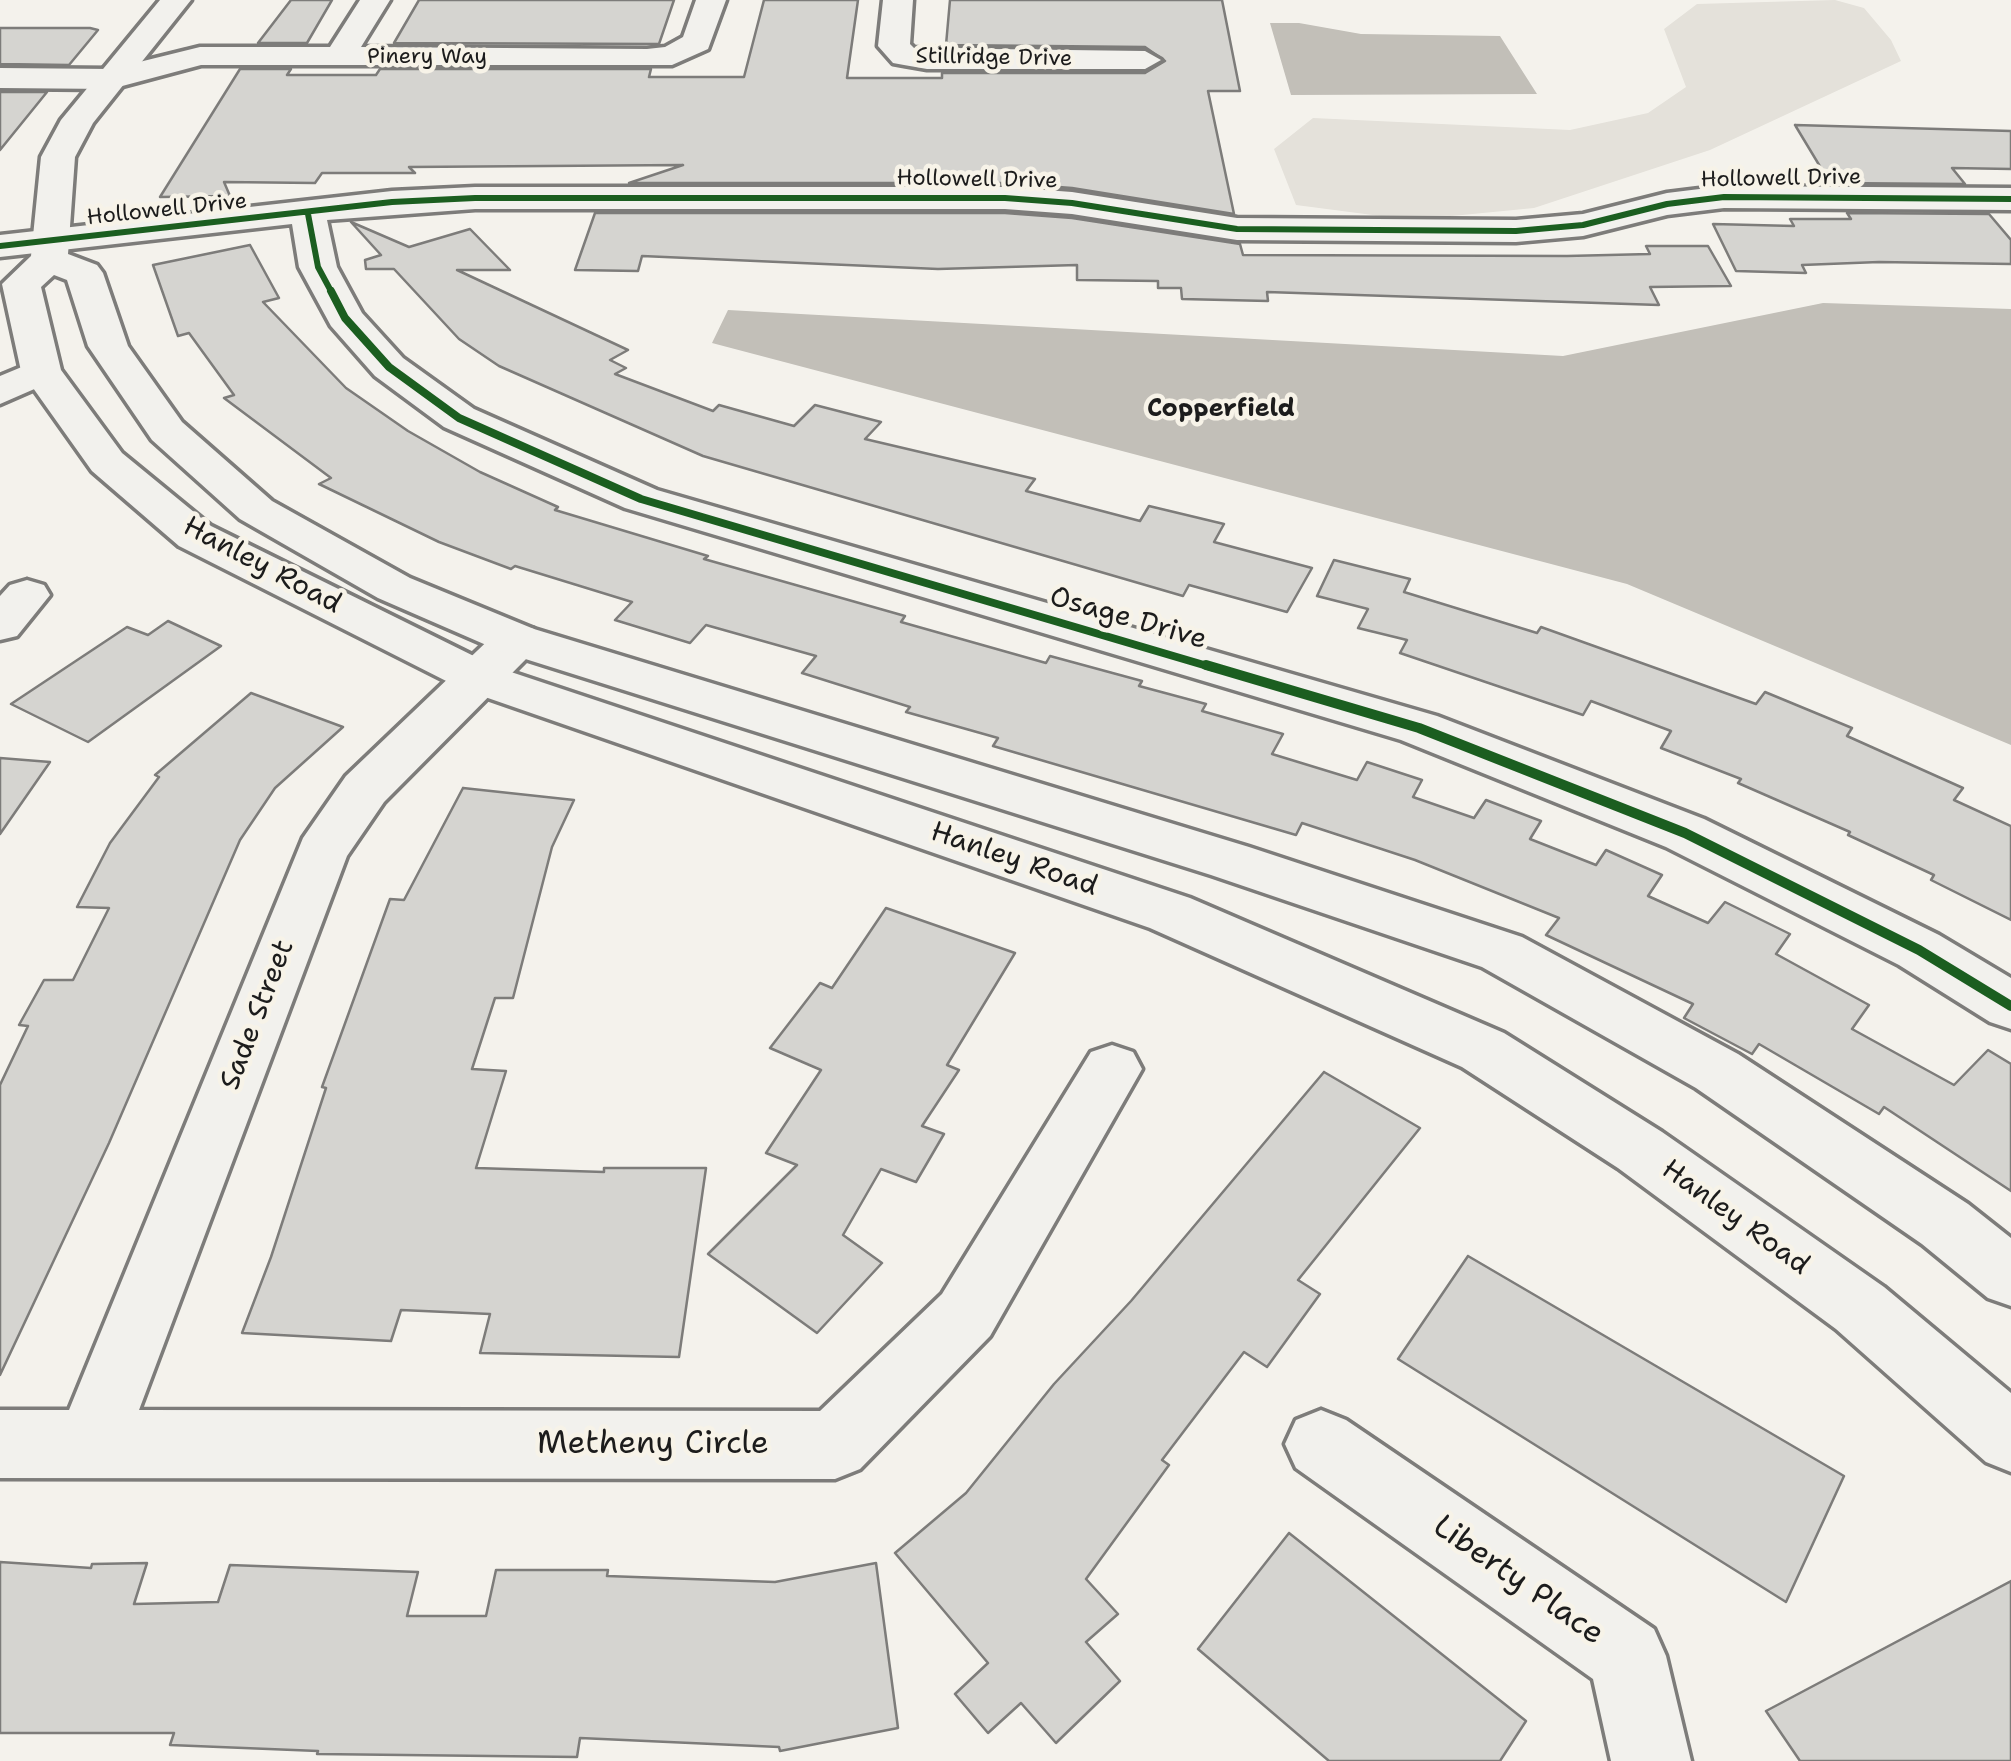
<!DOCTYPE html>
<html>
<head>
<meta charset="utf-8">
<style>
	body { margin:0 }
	canvas { display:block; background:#f4f2ec }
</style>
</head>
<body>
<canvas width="2011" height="1761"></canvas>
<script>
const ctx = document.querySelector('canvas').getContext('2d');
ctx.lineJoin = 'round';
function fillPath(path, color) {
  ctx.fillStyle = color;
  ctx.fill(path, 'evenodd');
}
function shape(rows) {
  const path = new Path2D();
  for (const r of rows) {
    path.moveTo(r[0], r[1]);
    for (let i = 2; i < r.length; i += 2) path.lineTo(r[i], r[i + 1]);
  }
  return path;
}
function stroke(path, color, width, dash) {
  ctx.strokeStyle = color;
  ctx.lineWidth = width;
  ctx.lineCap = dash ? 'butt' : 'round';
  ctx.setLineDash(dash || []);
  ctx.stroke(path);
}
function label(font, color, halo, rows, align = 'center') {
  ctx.font = font + ' "Shantell Sans",sans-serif';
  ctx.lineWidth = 9;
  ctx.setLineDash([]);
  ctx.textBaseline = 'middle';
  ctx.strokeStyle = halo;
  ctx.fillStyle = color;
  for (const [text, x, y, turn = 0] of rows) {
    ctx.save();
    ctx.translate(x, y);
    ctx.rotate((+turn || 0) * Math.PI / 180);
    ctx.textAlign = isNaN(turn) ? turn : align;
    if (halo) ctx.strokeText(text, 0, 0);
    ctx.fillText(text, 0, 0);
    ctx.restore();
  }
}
const green = shape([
	[1835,0,1864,8,1891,40,1901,61,1710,150,1534,208,1411,220,1296,205,1274,149,1313,118,1570,130,1648,113,1686,87,1664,29,1697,4]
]);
const water = shape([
	[1299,23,1361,34,1500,36,1537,94,1291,95,1270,23],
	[1823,303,2011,309,2011,745,1627,584,712,343,728,310,1563,356]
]);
const building = shape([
	[291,0,332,0,307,43,258,43,291,0],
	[419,0,674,0,659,44,394,43,419,0],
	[764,0,858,0,847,78,942,78,942,73,1145,73,1165,61,1145,47,946,45,950,0,1222,0,1240,91,1208,91,1234,214,1072,188,1005,183,629,183,683,165,409,167,415,173,322,173,315,183,224,182,230,196,160,197,240,69,291,69,287,75,376,75,380,69,651,69,649,77,744,77,764,0],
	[0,28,90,28,98,30,69,65,0,64,0,28],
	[0,92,47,92,0,150,0,92],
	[1795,125,2011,131,2011,169,1952,168,1965,184,1830,183,1795,125],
	[595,213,1005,213,1072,218,1240,244,1243,255,1567,256,1650,254,1646,246,1708,246,1731,286,1650,287,1659,305,1267,292,1268,301,1182,299,1181,288,1158,288,1158,281,1077,280,1077,265,938,269,642,256,638,271,575,270,595,213],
	[1847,213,1989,214,2011,240,2011,264,1879,262,1802,265,1806,273,1736,271,1713,224,1794,226,1790,219,1851,219,1847,213],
	[351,222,409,247,470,229,510,270,457,270,628,350,610,360,626,368,615,374,713,411,719,405,794,426,815,405,881,422,865,439,1035,479,1026,491,1140,521,1149,506,1224,524,1214,542,1312,568,1287,612,1189,585,1183,596,703,456,499,366,459,339,394,269,366,269,365,260,381,255,351,222],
	[250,245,279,298,263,302,346,388,408,431,480,472,558,507,555,510,708,556,704,559,905,616,901,622,1046,663,1050,656,1142,681,1139,686,1206,704,1202,711,1283,734,1272,754,1357,780,1367,762,1422,780,1413,797,1474,818,1486,800,1541,821,1530,839,1596,865,1606,850,1662,875,1648,896,1708,923,1725,902,1790,934,1776,954,1869,1005,1852,1029,1954,1085,1988,1050,2011,1064,2011,1191,1884,1107,1879,1114,1759,1044,1752,1054,1684,1018,1693,1004,1546,935,1559,918,1415,860,1302,823,1296,835,993,746,998,738,906,712,910,707,802,673,816,656,706,625,690,643,615,620,632,602,515,566,511,569,439,542,319,484,331,478,224,398,234,395,189,333,178,336,153,265,250,245],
	[1334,560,1410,579,1404,592,1537,633,1541,627,1756,704,1765,692,1852,728,1847,736,1963,788,1954,800,2011,826,2011,920,1931,880,1934,875,1848,835,1850,832,1738,783,1741,779,1661,748,1671,731,1591,701,1583,715,1400,653,1407,640,1358,628,1368,609,1317,596,1334,560],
	[168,621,221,646,88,742,11,704,127,627,148,635,168,621],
	[251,693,343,727,275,788,240,840,109,1143,0,1375,0,1085,28,1026,19,1025,44,980,73,980,109,908,77,907,110,843,159,777,155,775,251,693],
	[0,758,50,762,0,834,0,758],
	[463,788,574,800,552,847,513,998,495,998,472,1069,506,1071,476,1168,604,1172,604,1168,706,1168,679,1357,480,1353,490,1314,401,1310,391,1341,242,1333,271,1257,326,1088,322,1087,390,899,404,900,463,788],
	[886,908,1015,953,947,1065,959,1070,922,1126,944,1134,916,1182,881,1169,843,1235,882,1263,817,1333,708,1254,797,1165,766,1153,821,1070,770,1048,820,983,832,988,886,908],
	[1324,1072,1420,1128,1298,1280,1320,1294,1267,1367,1244,1352,1162,1460,1169,1465,1086,1579,1118,1614,1086,1642,1120,1681,1056,1743,1021,1703,988,1733,955,1694,988,1663,895,1553,966,1493,1054,1384,1131,1301,1324,1072],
	[1468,1256,1844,1476,1786,1602,1398,1359,1468,1256],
	[1289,1533,1526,1721,1500,1761,1329,1761,1198,1649,1289,1533],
	[0,1562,91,1568,92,1564,147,1563,134,1604,218,1602,230,1565,418,1572,407,1616,486,1616,496,1570,608,1570,607,1576,775,1582,876,1563,898,1728,780,1751,779,1747,580,1738,577,1757,317,1754,318,1751,170,1745,174,1733,0,1733,0,1562],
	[2011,1581,2011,1761,1800,1761,1766,1711,2011,1581]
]);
const minor = shape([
	[360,0,390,0,361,47,647,49,665,47,683,37,696,0,726,0,708,49,672,65,201,65,111,89,0,88,0,68,111,69,200,47,330,47,360,0],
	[883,0,913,0,910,44,914,48,1145,51,1161,60,1145,69,927,69,904,65,893,63,878,46,883,0],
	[1724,186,2011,188,2011,210,1724,208,1667,215,1583,236,1516,242,1237,240,1072,214,1005,209,475,209,327,220,337,267,362,313,403,358,474,409,657,490,1437,716,1704,819,1939,935,2011,978,2011,1029,1990,1022,1899,965,1666,847,1401,740,625,508,444,427,375,376,331,326,299,267,292,224,0,257,0,235,392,191,475,187,1005,187,1072,192,1237,218,1516,220,1583,214,1667,193,1724,186],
	[41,359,55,362,61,371,55,380,0,404,0,376,41,359],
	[27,580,44,585,50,595,17,636,0,640,0,596,10,585,27,580],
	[517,625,534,629,541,640,534,651,384,802,347,856,139,1410,820,1411,942,1294,1091,1052,1112,1045,1133,1052,1142,1069,990,1336,860,1469,835,1479,0,1478,0,1410,69,1410,303,838,346,776,500,629,517,625],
	[1321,1410,1346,1420,1654,1629,1666,1656,1691,1761,1611,1761,1593,1679,1296,1468,1285,1444,1296,1420,1321,1410]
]);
const major = shape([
	[160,0,191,0,93,123,75,157,68,254,97,265,103,273,128,346,182,422,272,501,410,578,534,629,1249,847,1522,937,1738,1054,1968,1204,2011,1238,2011,1306,1988,1298,1922,1244,1696,1088,1482,967,1211,875,500,651,378,598,240,519,152,440,88,346,67,280,54,275,41,287,61,370,122,453,211,526,496,667,1190,898,1504,1033,1662,1132,1884,1287,2011,1393,2011,1472,1986,1462,1836,1329,1618,1168,1462,1067,1150,928,462,689,179,546,92,471,21,371,2,284,31,256,41,157,61,120,160,0]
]);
const cyclewayFar2 = shape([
	[308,214,318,267,332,293],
	[0,246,392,202,475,198,1005,198,1072,203,1237,229,1516,231,1583,225,1667,204,1724,197,2011,199]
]);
const cyclewayFar1 = shape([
	[331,291,345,318,389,367,459,418,641,499,1214,668]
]);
const cycleway = shape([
	[1206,665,1419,728,1685,833,1919,950,2011,1006]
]);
const farStreetnames = [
	["Pinery Way",427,57],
	["Stillridge Drive",994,58,1],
	["Hollowell Drive",1781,179,-1],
	["Hollowell Drive",977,180,1],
	["Hollowell Drive",167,210,-6]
];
const farNeighbourhoodnames = [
	["Copperfield",1221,409]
];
const streetNames = [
	["Hanley Road",262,566,28],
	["Osage Drive",1128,619,16],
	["Hanley Road",1014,860,19],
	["Sade Street",258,1015,-69],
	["Hanley Road",1735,1218,36]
];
const nearStreetnames = [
	["Metheny Circle",653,1445],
	["Liberty Place",1518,1581,35]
];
fillPath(green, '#e4e1da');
fillPath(water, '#c2bfb8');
fillPath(building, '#d5d4d0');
stroke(building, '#7d7c7a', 2.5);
stroke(minor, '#7d7c7a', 7);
stroke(major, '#7d7c7a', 7);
fillPath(minor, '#f2f1ed');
fillPath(major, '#f2f1ed');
stroke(cyclewayFar2, '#1b5e20', 6);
stroke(cyclewayFar1, '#1b5e20', 8);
stroke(cycleway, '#1b5e20', 10);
label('22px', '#1c1c1c', '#f7f3e8', farStreetnames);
label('bold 25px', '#1c1c1c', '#f7f3e8', farNeighbourhoodnames);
label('28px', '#1c1c1c', '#f7f3e8', streetNames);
label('32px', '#1c1c1c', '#f7f3e8', nearStreetnames);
</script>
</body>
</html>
